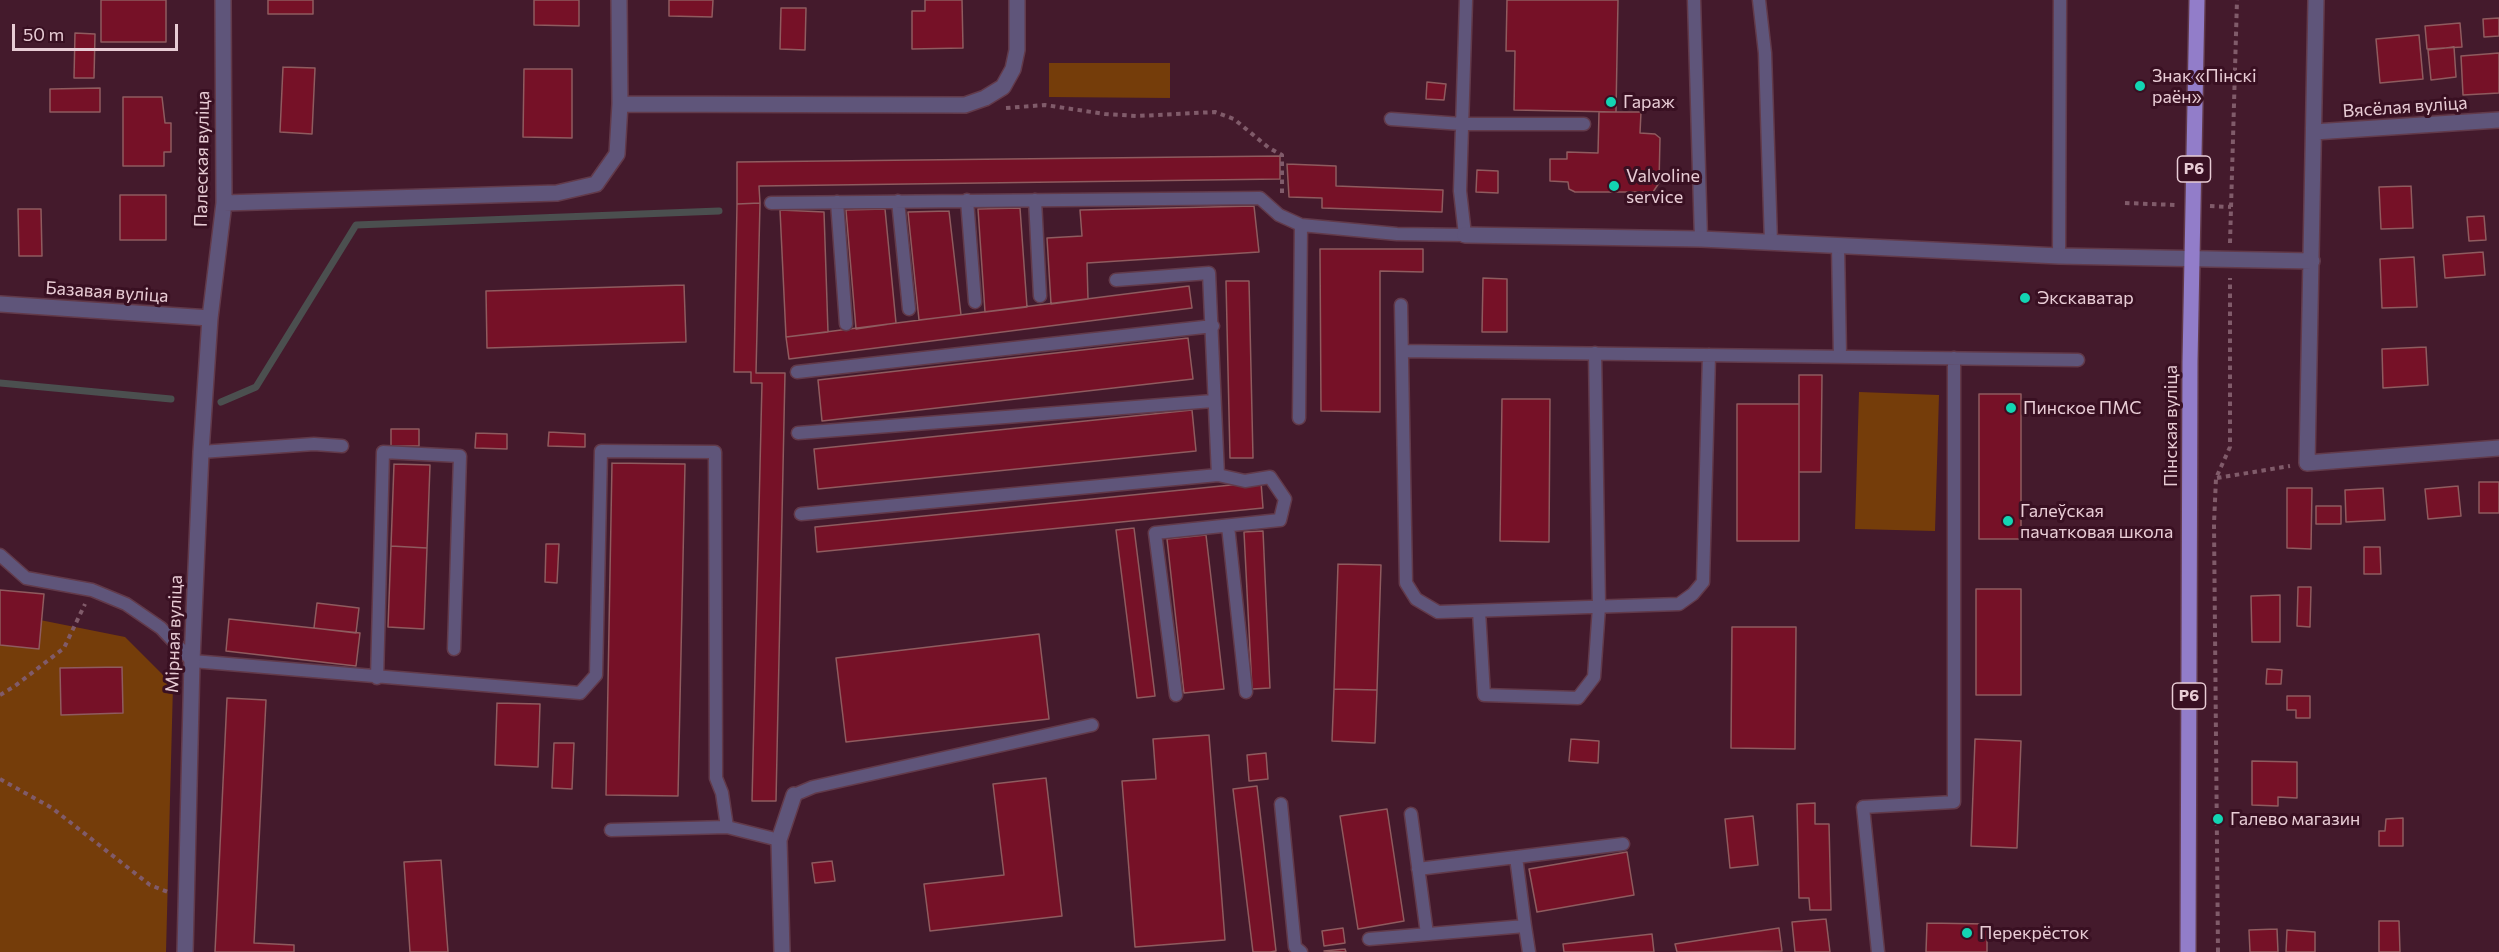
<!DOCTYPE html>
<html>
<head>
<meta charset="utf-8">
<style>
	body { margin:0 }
	#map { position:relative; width:2499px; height:952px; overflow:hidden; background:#441a2c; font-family:Commissioner,sans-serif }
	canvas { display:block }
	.scale { position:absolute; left:12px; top:24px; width:166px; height:27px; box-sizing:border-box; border:3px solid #e8ccd5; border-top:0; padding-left:8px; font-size:18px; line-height:21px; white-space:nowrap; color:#e8ccd5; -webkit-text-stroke:4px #391022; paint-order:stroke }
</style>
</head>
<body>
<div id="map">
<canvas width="2499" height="952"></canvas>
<div class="scale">50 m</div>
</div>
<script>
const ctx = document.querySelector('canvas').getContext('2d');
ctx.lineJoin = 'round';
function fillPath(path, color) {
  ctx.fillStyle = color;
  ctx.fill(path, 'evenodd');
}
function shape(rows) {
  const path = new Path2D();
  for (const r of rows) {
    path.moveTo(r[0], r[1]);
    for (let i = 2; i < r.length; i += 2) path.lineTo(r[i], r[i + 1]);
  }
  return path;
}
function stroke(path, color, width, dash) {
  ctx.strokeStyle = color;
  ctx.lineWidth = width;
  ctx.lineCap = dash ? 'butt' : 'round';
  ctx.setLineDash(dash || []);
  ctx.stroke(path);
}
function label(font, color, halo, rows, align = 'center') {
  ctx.font = font + ' Commissioner,sans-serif';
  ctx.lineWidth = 6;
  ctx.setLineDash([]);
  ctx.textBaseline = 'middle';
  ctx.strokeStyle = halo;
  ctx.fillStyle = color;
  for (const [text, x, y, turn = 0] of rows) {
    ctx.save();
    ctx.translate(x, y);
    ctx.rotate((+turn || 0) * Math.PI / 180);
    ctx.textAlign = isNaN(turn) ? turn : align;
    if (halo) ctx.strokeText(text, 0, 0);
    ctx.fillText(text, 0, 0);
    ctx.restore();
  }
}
const green = shape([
	[1049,63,1170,63,1170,98,1049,97],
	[1859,392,1939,395,1935,531,1855,529],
	[0,612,125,637,173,685,166,952,0,952]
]);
const stream = shape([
	[0,383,171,399],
	[221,402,256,387,356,225,719,211]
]);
const building = shape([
	[101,0,166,0,166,42,101,42,101,0],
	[268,0,313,0,313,14,268,14,268,0],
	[534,0,579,0,579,26,534,25,534,0],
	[669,0,713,0,712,17,669,16,669,0],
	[925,0,962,0,963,48,912,49,912,11,925,11,925,0],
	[1507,0,1618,0,1616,112,1514,110,1515,51,1506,51,1507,0],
	[781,8,806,8,805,50,780,49,781,8],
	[2499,18,2499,36,2484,37,2483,19,2499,18],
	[2460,23,2462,47,2427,49,2425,26,2460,23],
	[75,33,95,34,94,78,74,78,75,33],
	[2419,35,2423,79,2380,83,2376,39,2419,35],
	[2454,47,2456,77,2431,80,2428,50,2454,47],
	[2499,53,2499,93,2463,95,2461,56,2499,53],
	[283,67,315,68,312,134,280,132,283,67],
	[524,69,572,69,572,138,523,137,524,69],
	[1427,82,1446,84,1444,100,1426,99,1427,82],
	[100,88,100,112,50,112,50,89,100,88],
	[123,97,162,97,165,123,171,123,171,152,164,152,164,166,123,166,123,97],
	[1599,112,1641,112,1640,133,1655,134,1660,138,1659,183,1653,192,1575,192,1569,189,1568,182,1550,181,1550,159,1567,159,1567,152,1598,153,1599,112],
	[1280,156,1280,179,759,186,760,203,737,204,737,162,1280,156],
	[1287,164,1336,166,1336,186,1443,190,1442,212,1322,208,1322,198,1289,197,1287,164],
	[1477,170,1498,171,1498,193,1476,192,1477,170],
	[2411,186,2413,228,2381,229,2379,187,2411,186],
	[120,195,166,195,166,240,120,240,120,195],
	[760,203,756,373,785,373,776,801,752,801,762,383,751,383,751,372,734,372,737,204,760,203],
	[1254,206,1259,252,1087,263,1088,299,1051,304,1047,238,1082,236,1080,210,1254,206],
	[1020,208,1027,307,985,312,978,209,1020,208],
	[18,209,41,209,42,256,19,256,18,209],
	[885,209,896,323,856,329,846,210,885,209],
	[780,210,824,212,828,332,786,337,780,210],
	[949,211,961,315,919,320,908,212,949,211],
	[2484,216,2486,240,2469,241,2467,217,2484,216],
	[1320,249,1423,249,1423,272,1380,271,1380,412,1321,411,1320,249],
	[2483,252,2485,275,2445,278,2443,255,2483,252],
	[2414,257,2417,307,2382,308,2380,259,2414,257],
	[1483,278,1507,279,1507,332,1482,332,1483,278],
	[1226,281,1249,281,1253,458,1230,458,1226,281],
	[684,285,686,342,487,348,486,291,684,285],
	[1189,286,1192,308,789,359,786,337,1189,286],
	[1188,338,1193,379,822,421,818,380,1188,338],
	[2426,347,2428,385,2383,388,2382,349,2426,347],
	[1799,375,1822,375,1821,472,1799,472,1799,375],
	[1979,394,2021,394,2021,539,1979,539,1979,394],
	[1502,399,1550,399,1549,542,1500,541,1502,399],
	[1737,404,1799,404,1799,541,1737,541,1737,404],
	[1192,410,1196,451,818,489,814,449,1192,410],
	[391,429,419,429,419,446,391,446,391,429],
	[549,432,585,434,585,447,548,446,549,432],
	[476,433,507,434,507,449,475,448,476,433],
	[612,463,685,464,678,796,606,795,612,463],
	[394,464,430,465,427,548,391,546,394,464],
	[1261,482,1263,508,817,552,815,527,1261,482],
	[2479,482,2499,482,2499,513,2479,513,2479,482],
	[2458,486,2461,516,2428,519,2425,489,2458,486],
	[2287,488,2312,488,2311,549,2287,548,2287,488],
	[2383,488,2385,520,2346,522,2345,490,2383,488],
	[2316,506,2341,506,2341,524,2316,524,2316,506],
	[1134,528,1155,696,1137,698,1116,530,1134,528],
	[1263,531,1270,688,1252,689,1244,532,1263,531],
	[1206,535,1224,689,1184,693,1167,539,1206,535],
	[546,544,559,544,557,583,545,582,546,544],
	[391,546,427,548,424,629,388,627,391,546],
	[2364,547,2380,547,2381,574,2364,574,2364,547],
	[1338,564,1381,565,1377,690,1334,689,1338,564],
	[2298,587,2311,587,2310,627,2297,626,2298,587],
	[1976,589,2021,589,2021,695,1976,695,1976,589],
	[0,590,44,594,39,649,0,645,0,590],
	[2280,595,2280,642,2252,642,2251,596,2280,595],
	[317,603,359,608,356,633,314,628,317,603],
	[229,619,360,633,356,666,226,651,229,619],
	[1732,627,1796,627,1795,749,1731,748,1732,627],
	[1039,634,1049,719,846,742,836,658,1039,634],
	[122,667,123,713,61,715,60,668,122,667],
	[2267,669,2282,670,2281,684,2266,684,2267,669],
	[1334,689,1377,690,1375,743,1332,741,1334,689],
	[2287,696,2310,696,2310,718,2296,718,2296,710,2287,710,2287,696],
	[227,698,266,700,254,943,294,945,294,952,215,952,227,698],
	[497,703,540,704,538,767,495,765,497,703],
	[1209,735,1225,940,1135,947,1122,781,1156,779,1153,739,1209,735],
	[1571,739,1599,741,1598,763,1569,761,1571,739],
	[1975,739,2021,741,2017,848,1971,846,1975,739],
	[554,743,574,743,572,789,552,788,554,743],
	[1266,753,1268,779,1249,781,1247,755,1266,753],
	[2252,761,2297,762,2297,798,2278,797,2278,806,2252,805,2252,761],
	[1046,778,1062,916,930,931,924,884,1004,875,993,784,1046,778],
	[1257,786,1276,951,1270,952,1253,952,1233,789,1257,786],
	[1815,803,1815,824,1829,824,1831,910,1810,910,1809,898,1799,898,1797,804,1815,803],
	[1387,809,1404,921,1358,929,1340,816,1387,809],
	[1753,816,1758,865,1730,868,1725,819,1753,816],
	[2403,818,2403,846,2379,846,2379,831,2385,831,2386,819,2403,818],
	[1627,852,1634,895,1537,912,1529,869,1627,852],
	[441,860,448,952,410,952,404,862,441,860],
	[832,861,835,881,815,883,812,863,832,861],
	[1826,919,1830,952,1795,952,1792,922,1826,919],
	[2379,921,2399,921,2400,952,2379,952,2379,921],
	[1927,923,1987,924,1987,952,1926,952,1927,923],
	[1343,928,1345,943,1324,946,1322,931,1343,928],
	[1779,928,1782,951,1677,952,1675,944,1779,928],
	[2277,929,2278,952,2250,952,2249,930,2277,929],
	[2287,930,2315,932,2315,952,2286,952,2287,930],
	[1652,934,1654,952,1564,952,1563,944,1652,934],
	[1345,949,1346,952,1324,951,1345,949]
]);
const path = shape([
	[1006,108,1045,105,1105,114,1137,116,1215,112,1234,119,1269,148,1282,155,1282,196],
	[2125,203,2176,205],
	[2210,206,2231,207],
	[2230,243,2237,0],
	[2217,478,2290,466],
	[0,695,15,686,64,648,85,604],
	[0,779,52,808,150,885,168,892],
	[2218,952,2214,524,2216,478,2230,447,2230,278]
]);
const lane = shape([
	[1694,0,1701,239],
	[1759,0,1765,53,1771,243],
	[1391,119,1462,124,1584,124],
	[967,200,975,302],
	[1035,200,1040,296],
	[898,201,909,309],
	[837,202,846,324],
	[771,203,1260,198,1279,215,1301,225,1397,234,1465,235,1460,191,1466,0],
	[1838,246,1840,356],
	[2059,256,2060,0],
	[1401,305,1406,583,1416,599,1438,612,1679,604,1693,594,1703,582,1709,355],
	[1402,351,2078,360],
	[797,372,1213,326],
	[1299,418,1301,225],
	[798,433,1213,401],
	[201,452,314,444,342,446],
	[801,514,1218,475,1209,273,1116,280],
	[1228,526,1246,692],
	[0,555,26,578,92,590,126,604,161,628,192,661,580,693,596,675,601,451,715,452,716,778,722,793,727,827],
	[1479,611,1484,695,1578,698,1594,677,1599,607,1595,353],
	[377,678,383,452,460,456,454,649],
	[1176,695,1155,533,1280,520,1285,499,1270,477,1245,481,1218,475],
	[794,795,813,787,1092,725],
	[1281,804,1295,947,1301,952],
	[1411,814,1427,934],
	[611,830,727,827,779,840],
	[1516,857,1525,926],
	[1418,869,1623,844],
	[1369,939,1525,926,1529,952],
	[1878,952,1863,807,1954,802,1954,358]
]);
const street = shape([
	[619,0,620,104],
	[2316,0,2307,463,2499,448],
	[2314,132,2499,120],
	[224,203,557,193,596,184,617,154,620,104,965,105,985,98,1003,87,1013,69,1017,50,1017,0],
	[1465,235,1701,239,2059,256,2312,261],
	[0,304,210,318],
	[185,952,192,661,201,452,210,318,224,203,223,0],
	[782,952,779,840,794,795]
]);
const primary = shape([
	[2188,952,2190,362,2197,0]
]);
const markers = [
	[2140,86,6,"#13d5b3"],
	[1611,102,6,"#13d5b3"],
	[1614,186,6,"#13d5b3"],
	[2025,298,6,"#13d5b3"],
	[2011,408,6,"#13d5b3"],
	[2008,521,6,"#13d5b3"],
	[2218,819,6,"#13d5b3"],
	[1967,933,6,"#13d5b3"]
];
const shields = [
	[2194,169,33],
	[2189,696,33]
];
const shieldNames = [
	["Р6",2194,169],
	["Р6",2189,696]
];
const poiNames = [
	["Знак «Пінскі",2152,76],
	["раён»",2152,97],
	["Гараж",1623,102],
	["Valvoline",1626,176],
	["service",1626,197],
	["Экскаватар",2037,298],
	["Пинское ПМС",2023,408],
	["Галеўская",2020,511],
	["пачатковая школа",2020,532],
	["Галево магазин",2230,819],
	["Перекрёсток",1979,933]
];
const streetNames = [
	["Вясёлая вуліца",2405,107,-4],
	["Палеская вуліца",202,159,-89],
	["Базавая вуліца",107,292,4],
	["Пінская вуліца",2171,426,-90],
	["Мірная вуліца",174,634,-88]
];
fillPath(green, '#753d0a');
stroke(stream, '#4b4f4f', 7);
fillPath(building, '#761127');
stroke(building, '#8f5b5f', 1.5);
stroke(lane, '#623a4a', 15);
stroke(street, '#623a4a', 18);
stroke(primary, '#623a4a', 18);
stroke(path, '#805b6a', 4, [4.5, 4.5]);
stroke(lane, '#5f557a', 12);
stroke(street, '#5f557a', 15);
stroke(primary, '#927dc9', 15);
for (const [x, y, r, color] of markers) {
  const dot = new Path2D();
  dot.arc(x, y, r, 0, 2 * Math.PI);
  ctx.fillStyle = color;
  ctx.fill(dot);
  stroke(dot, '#391022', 2);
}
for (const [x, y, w] of shields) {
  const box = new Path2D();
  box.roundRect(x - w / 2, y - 13, w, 26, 4.5);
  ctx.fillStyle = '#391022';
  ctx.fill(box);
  stroke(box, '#e8ccd5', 1.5);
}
label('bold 16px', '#e8ccd5', null, shieldNames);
label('18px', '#e8ccd5', '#391022', poiNames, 'left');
label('18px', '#e8ccd5', '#391022', streetNames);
</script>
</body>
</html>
